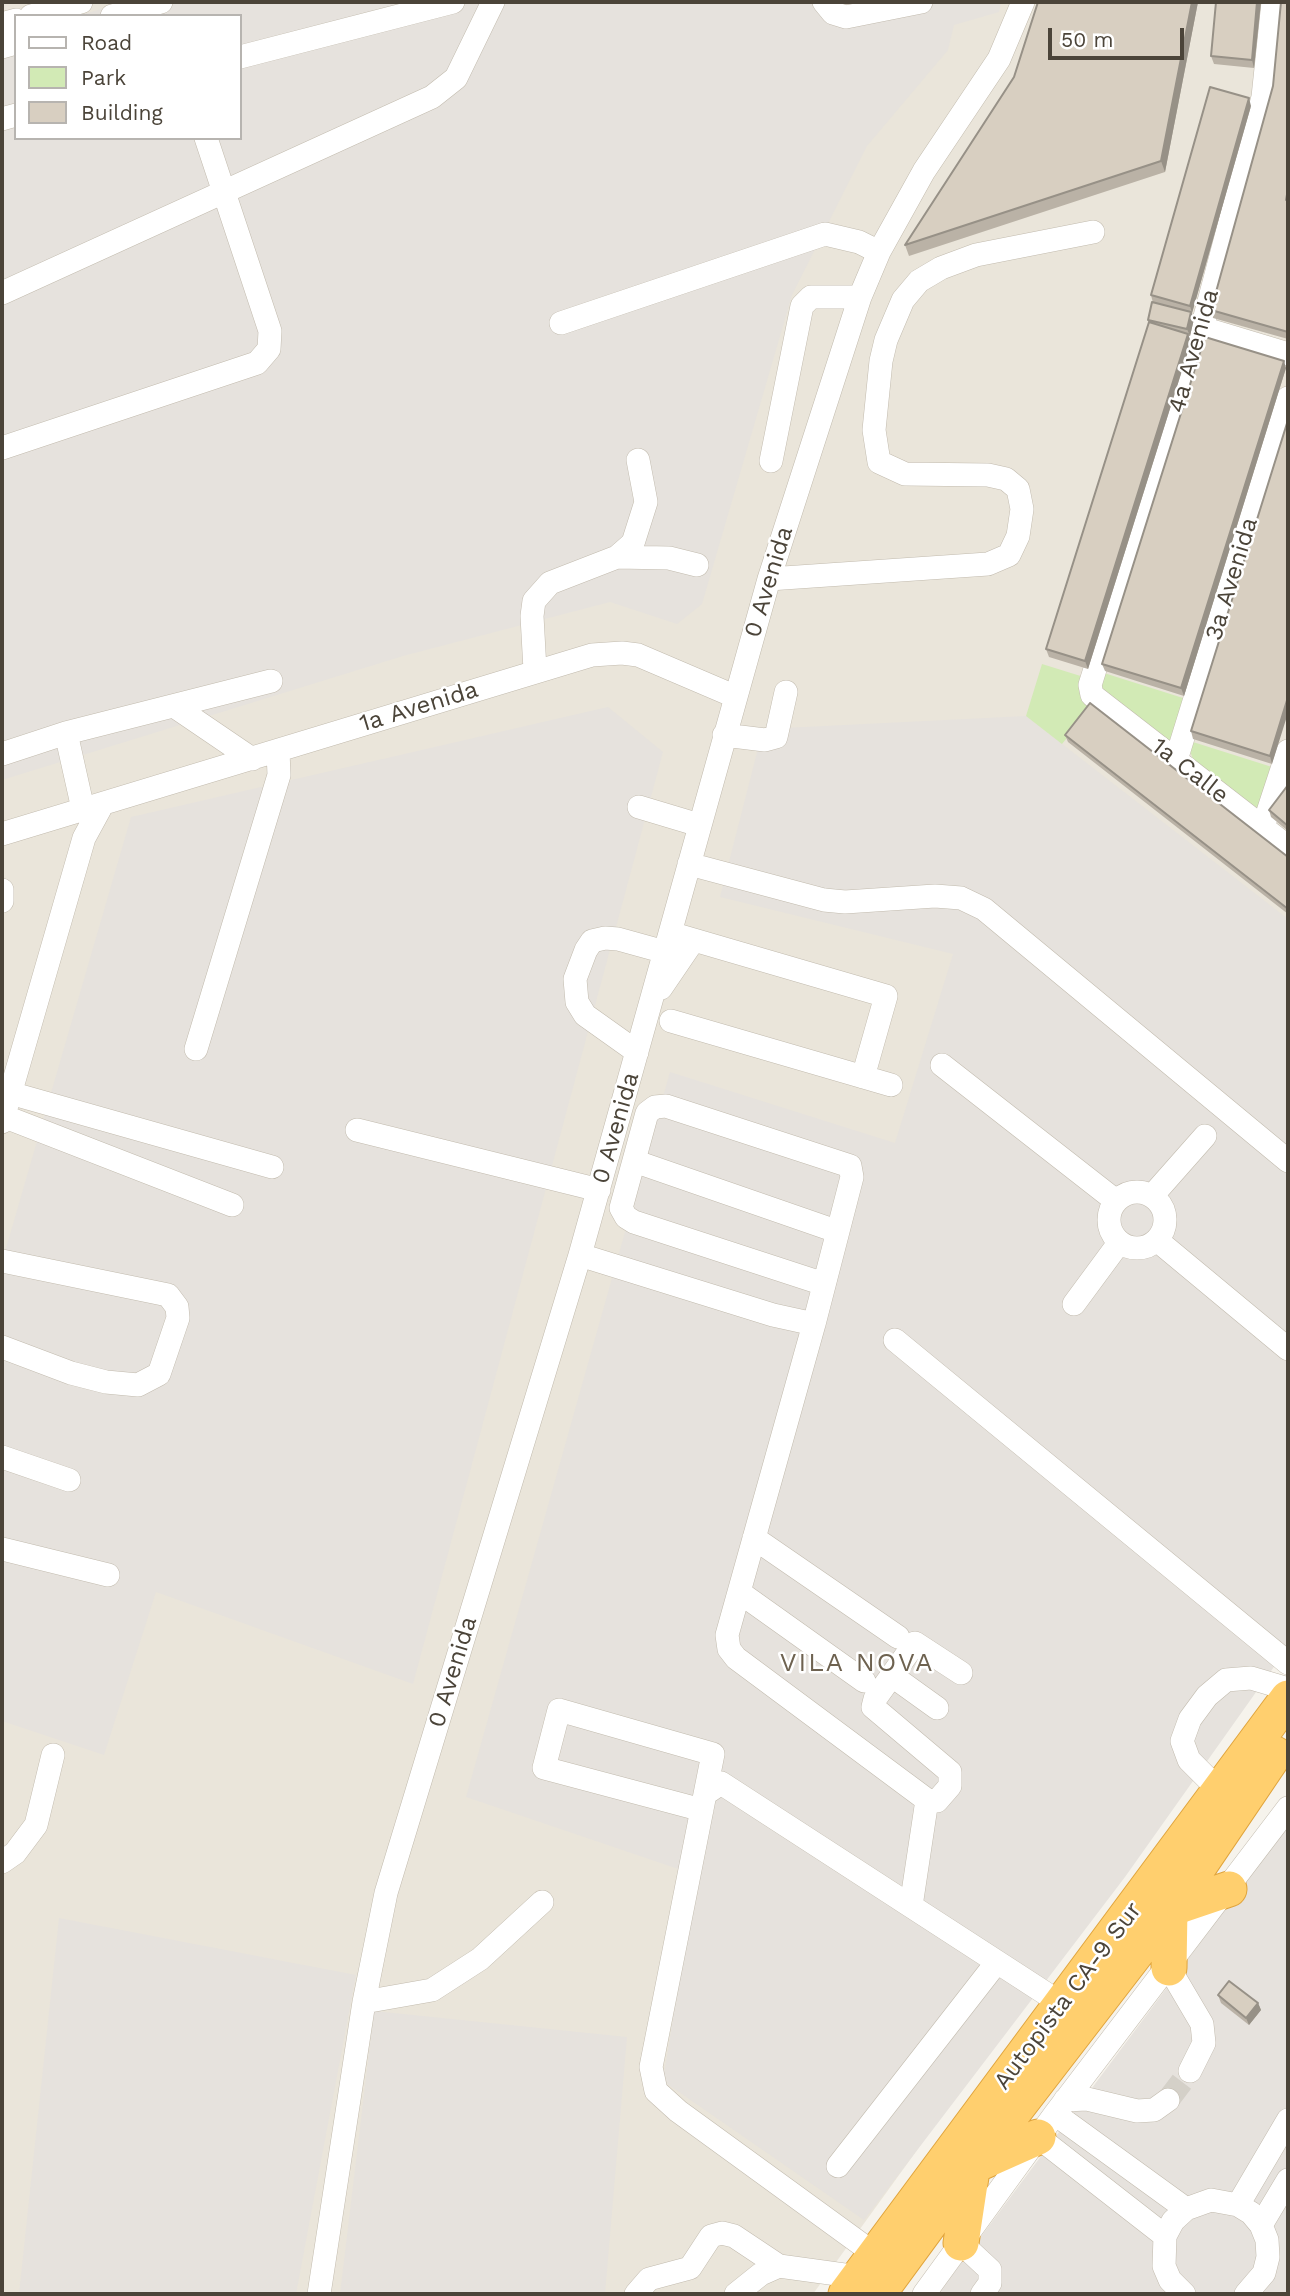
<!DOCTYPE html>
<html>
<head>
<meta charset="utf-8">
<style>
	body { margin:0 }
	#map { position:relative; width:1290px; height:2296px; overflow:hidden; background:#f6f3ec; font-family:"Work Sans",sans-serif }
	canvas { display:block }
	.frame { position:absolute; inset:0; border:4px solid #4b4439; pointer-events:none }
	.legend { position:absolute; left:14px; top:14px; width:228px; height:126px; box-sizing:border-box; background:#fff; border:2px solid #b7b4b0; margin:0; padding:9px 12px; list-style:none; font-size:21px; color:#4b4439 }
	.legend li { display:flex; align-items:center; gap:14px; height:35px }
	.legend b { width:35px; border:2px solid #b7b4b0 }
	.scale { position:absolute; left:1048px; top:28px; width:136px; height:32px; box-sizing:border-box; border:4px solid #4b4439; border-top:0; padding-left:9px; font-size:21px; line-height:24px; white-space:nowrap; color:#4b4439; -webkit-text-stroke:5px #fff; paint-order:stroke }
</style>
</head>
<body>
<div id="map">
<canvas width="1290" height="2296"></canvas>
<div class="frame"></div>
<ul class="legend">
<li><b style="height:9px;background:#fff"></b>Road</li>
<li><b style="height:19px;background:#d2eab5"></b>Park</li>
<li><b style="height:19px;background:#d8cfc1"></b>Building</li>
</ul>
<div class="scale">50 m</div>
</div>
<script>
const ctx = document.querySelector('canvas').getContext('2d');
ctx.lineJoin = 'round';
function fillPath(path, color) {
  ctx.fillStyle = color;
  ctx.fill(path, 'evenodd');
}
function shape(rows) {
  const path = new Path2D();
  for (const r of rows) {
    if (r.length === 3) {
      path.moveTo(r[0] + r[2], r[1]);
      path.arc(r[0], r[1], r[2], 0, 2 * Math.PI);
      continue;
    }
    path.moveTo(r[0], r[1]);
    for (let i = 2; i < r.length; i += 2) path.lineTo(r[i], r[i + 1]);
  }
  return path;
}
function stroke(path, color, width, dash) {
  ctx.strokeStyle = color;
  ctx.lineWidth = width;
  ctx.lineCap = dash ? 'butt' : 'round';
  ctx.setLineDash(dash || []);
  ctx.stroke(path);
}
function label(font, color, halo, rows, align = 'center') {
  ctx.font = font + ' "Work Sans",sans-serif';
  ctx.lineWidth = 5;
  ctx.setLineDash([]);
  ctx.textBaseline = 'middle';
  ctx.strokeStyle = halo;
  ctx.fillStyle = color;
  for (const [text, x, y, turn = 0] of rows) {
    ctx.save();
    ctx.translate(x, y);
    ctx.rotate((+turn || 0) * Math.PI / 180);
    ctx.textAlign = isNaN(turn) ? turn : align;
    if (halo) ctx.strokeText(text, 0, 0);
    ctx.fillText(text, 0, 0);
    ctx.restore();
  }
}
const residential = shape([
	[2,2,1288,2,1288,1637,813,2294,2,2294],
	[16,16,240,16,240,138,16,138]
]);
const industrial = shape([
	[125,2,1001,2,999,12,954,25,948,50,867,146,792,295,702,604,677,624,610,602,403,656,2,780,2,38,16,34,16,138,240,138,240,16,77,16],
	[608,707,663,752,413,1684,156,1592,104,1755,2,1721,2,1262,131,817],
	[1026,716,1288,919,1288,1647,1125,1877,864,2220,663,2081,696,1875,466,1797,670,1072,895,1143,953,954,720,897,763,729],
	[1288,1824,1288,2294,938,2294,1154,2005],
	[59,1918,356,1975,296,2294,19,2294],
	[374,2011,627,2037,605,2294,340,2294]
]);
const green = shape([
	[1042,664,1087,678,1091,708,1062,744,1026,716],
	[1104,673,1183,698,1171,745,1100,688],
	[1193,742,1272,767,1259,811,1194,762,1190,751]
]);
const minorTunnel = shape([
	[1168,2100,1190,2071]
]);
const minor = shape([
	[824,2,833,13,846,17,921,2],
	[1273,2,1263,97,1202,328,1090,685,1092,695,1288,847],
	[31,16,81,2],
	[112,16,161,2],
	[2,24,16,20],
	[2,47,16,43],
	[240,57,453,2],
	[2,119,16,115],
	[2,293,432,97,456,78,493,2],
	[561,323,825,234,859,242,879,252],
	[1202,328,1288,354],
	[2,448,257,363,269,349,270,331,206,138],
	[771,461,802,306,811,297,860,297],
	[617,557,633,543,646,502,638,460],
	[769,579,988,564,1009,555,1018,536,1022,509,1018,489,1006,479,988,475,905,474,879,462,874,430,881,361,886,340,903,300,919,281,941,268,976,255,1093,232],
	[535,670,532,616,534,601,550,583,617,557,669,558,697,565],
	[174,706,252,759],
	[724,735,765,740,776,737,786,692],
	[2,754,66,733],
	[1176,760,1288,398],
	[639,807,699,825],
	[83,809,66,733,271,681],
	[1263,827,1288,751],
	[2,834,592,655,622,653,638,655,734,696],
	[689,864,824,900,845,902,935,896,961,898,984,909,1288,1161],
	[2,890,2,901],
	[670,933,886,996,863,1077],
	[661,988,693,941],
	[671,1021,891,1085],
	[196,1049,279,775,278,751],
	[637,1052,585,1015,577,1002,575,979,586,950,592,941,605,938,618,939,665,952],
	[942,1065,1116,1201],
	[10,1093,272,1167],
	[3,1116,232,1205],
	[2,1122,84,838,102,805],
	[357,1130,599,1190],
	[634,1161,836,1231],
	[1137,1220,28],
	[1152,1196,1205,1136],
	[1158,1241,1288,1349],
	[580,1255,773,1315,814,1324,727,1635,729,1649,736,1658,927,1800,937,1801,950,1786,950,1772,873,1707,875,1699,915,1643,961,1673],
	[2,1261,168,1295,177,1307,178,1318,159,1374,138,1385,106,1382,71,1373,2,1347],
	[1074,1304,1119,1243],
	[814,1324,852,1177,850,1166,666,1106,655,1107,647,1113,621,1208,626,1217,634,1222,824,1284],
	[895,1340,1288,1663],
	[2,1457,69,1480],
	[754,1538,898,1637],
	[2,1549,108,1575],
	[739,1592,864,1681],
	[891,1675,937,1708],
	[1220,1791,1189,1760,1182,1741,1190,1719,1207,1696,1226,1680,1251,1678,1288,1689],
	[702,1810,544,1768,559,1710,713,1754,705,1794],
	[2,1862,15,1853,36,1825,53,1755],
	[911,1906,927,1800],
	[1169,1968,1202,2024,1204,2043,1190,2071],
	[364,2002,432,1990,480,1959,542,1902],
	[1065,2100,1087,2099,1137,2111,1154,2110,1168,2100],
	[1055,2114,1186,2209],
	[1038,2137,1165,2236],
	[838,2166,997,1962],
	[1238,2205,1288,2120],
	[1261,2225,1288,2180],
	[961,2243,990,2270,990,2283,982,2294],
	[876,2255,678,2111,656,2091,651,2067,705,1794,721,1783,1062,2004],
	[319,2294,364,2002,386,1893,580,1255,769,579,860,297,879,252,924,171,999,59,1023,2],
	[636,2294,649,2279,690,2268,711,2236,722,2233,734,2236,779,2266],
	[736,2294,761,2274,779,2266,859,2277],
	[924,2294,1055,2114,1288,1808],
	[1184,2294,1170,2280,1164,2266,1165,2236,1173,2221,1186,2209,1211,2200,1238,2205,1251,2213,1261,2225,1267,2240,1268,2257,1264,2273,1246,2294]
]);
const highway = shape([
	[1170,1909,1229,1889],
	[1169,1968,1170,1909],
	[975,2165,1038,2137],
	[961,2243,972,2170],
	[846,2294,1288,1698],
	[878,2294,972,2166,1170,1909,1275,1754]
]);
const wall = shape([
	[1198,2,1165,172,909,256,905,245],
	[1261,2,1254,68,1214,64,1211,56],
	[1288,2,1288,339,1213,318,1211,310,1273,86],
	[1251,106,1192,313,1194,319,1190,336,1188,336,1191,342,1088,669,1049,657,1046,649,1149,323,1148,320,1153,303,1151,295],
	[1205,337,1286,368,1184,696,1105,671,1102,664],
	[1288,420,1272,764,1193,739,1191,731],
	[1065,735,1288,857,1288,914,1068,742],
	[1288,785,1288,831,1271,817,1269,810],
	[1218,1995,1258,2003,1261,2010,1249,2025,1221,2003]
]);
const shadedWall = shape([
	[1192,2,1198,2,1165,172,1161,161],
	[1257,2,1261,2,1254,68,1252,60],
	[1249,98,1251,106,1192,313,1190,306],
	[1191,312,1194,319,1190,336,1187,329],
	[1188,334,1191,342,1088,669,1085,661],
	[1284,361,1286,368,1184,696,1181,688],
	[1288,697,1288,713,1272,764,1270,756],
	[1258,2003,1261,2010,1249,2025,1246,2018]
]);
const building = shape([
	[1038,2,1192,2,1161,161,905,245,1014,77,1038,2],
	[1216,2,1257,2,1252,60,1211,56,1216,2],
	[1281,2,1288,2,1288,189,1286,200,1288,191,1288,332,1211,310,1273,86,1281,2],
	[1210,87,1249,98,1190,306,1151,295,1210,87],
	[1152,302,1191,312,1187,329,1148,320,1152,302],
	[1149,322,1188,334,1085,661,1046,649,1149,322],
	[1205,337,1284,361,1181,688,1102,664,1205,337],
	[1288,420,1288,697,1270,756,1191,731,1288,420],
	[1090,703,1288,857,1288,909,1065,735,1090,703],
	[1288,785,1288,826,1269,810,1288,785],
	[1229,1981,1258,2003,1246,2018,1218,1995,1229,1981]
]);
const streetNames = [
	["4a Avenida",1194,351,-74],
	["3a Avenida",1232,579,-73],
	["0 Avenida",769,582,-73],
	["1a Avenida",419,707,-17],
	["1a Calle",1190,771,38],
	["0 Avenida",616,1128,-74],
	["0 Avenida",453,1672,-73],
	["Autopista CA-9 Sur",1068,1996,-53]
];
const neighbourhoodNames = [
	["VILA NOVA",857,1663]
];
fillPath(residential, '#eae5da');
fillPath(industrial, '#e6e2dd');
fillPath(green, '#d2eab5');
stroke(minorTunnel, '#d4d0c8', 23, [23, 11]);
stroke(minor, '#c2bbae', 24);
stroke(highway, '#e0a43c', 37);
stroke(minor, '#fff', 23);
stroke(highway, '#ffcf6e', 35);
fillPath(wall, '#bab2a6');
fillPath(shadedWall, '#979187');
fillPath(building, '#d8cfc1');
stroke(building, '#979187', 2);
label('24px', '#4b4439', '#fff', streetNames);
ctx.letterSpacing = '2px';
label('26px', '#6e6250', '#fff', neighbourhoodNames);
ctx.letterSpacing = '0px';
</script>
</body>
</html>
